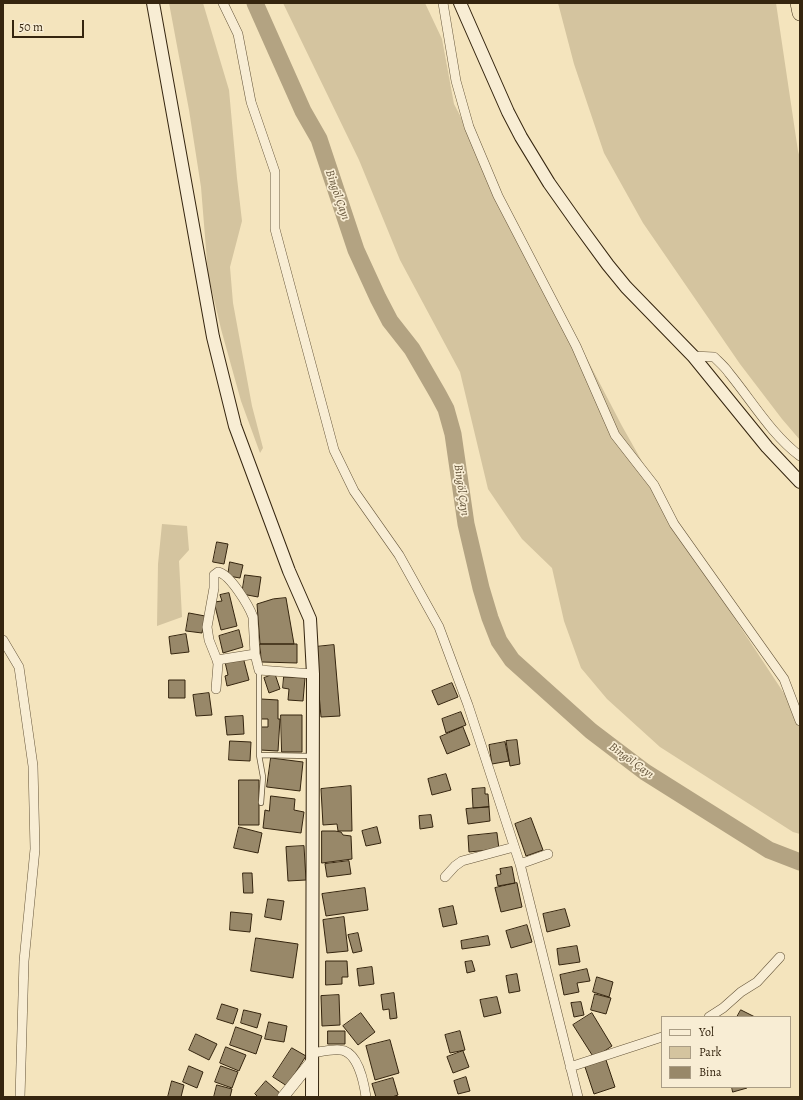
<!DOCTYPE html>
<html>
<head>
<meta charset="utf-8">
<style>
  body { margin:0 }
  #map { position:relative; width:803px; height:1100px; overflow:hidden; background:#f4e4bd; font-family:Alegreya,serif }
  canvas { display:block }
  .frame { position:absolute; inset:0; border:4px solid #35250f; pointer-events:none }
  .legend { position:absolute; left:661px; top:1016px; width:130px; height:72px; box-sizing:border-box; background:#f8edd4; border:1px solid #aa9d85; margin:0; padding:5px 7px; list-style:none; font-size:12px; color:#35250f }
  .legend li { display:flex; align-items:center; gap:8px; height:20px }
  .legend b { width:20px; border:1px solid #aa9d85 }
  .scale { position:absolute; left:12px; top:20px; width:72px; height:18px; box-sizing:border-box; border:2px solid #35250f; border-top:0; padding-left:5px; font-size:12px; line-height:14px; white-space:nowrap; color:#35250f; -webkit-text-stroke:3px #f8edd4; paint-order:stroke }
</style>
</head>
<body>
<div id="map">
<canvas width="803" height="1100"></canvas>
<div class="frame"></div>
<ul class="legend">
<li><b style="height:5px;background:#f8edd4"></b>Yol</li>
<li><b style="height:11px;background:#d4c49f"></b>Park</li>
<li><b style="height:11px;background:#988869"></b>Bina</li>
</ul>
<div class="scale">50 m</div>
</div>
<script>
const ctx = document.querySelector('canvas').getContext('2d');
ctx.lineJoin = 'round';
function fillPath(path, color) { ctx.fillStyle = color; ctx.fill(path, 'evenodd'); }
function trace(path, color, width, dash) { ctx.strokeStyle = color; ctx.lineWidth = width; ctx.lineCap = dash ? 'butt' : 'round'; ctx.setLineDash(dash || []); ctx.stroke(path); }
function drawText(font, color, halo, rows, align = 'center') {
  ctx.font = font + ' Alegreya,serif'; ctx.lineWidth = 3.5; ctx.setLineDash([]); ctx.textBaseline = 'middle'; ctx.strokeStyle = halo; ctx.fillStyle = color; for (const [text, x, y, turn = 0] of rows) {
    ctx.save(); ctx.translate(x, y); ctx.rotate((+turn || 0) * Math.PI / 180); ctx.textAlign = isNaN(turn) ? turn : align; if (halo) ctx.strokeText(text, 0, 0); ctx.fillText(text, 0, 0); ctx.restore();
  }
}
fillPath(new Path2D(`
  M169,3H203L229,90L237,178L242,221L230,267L233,303L252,406L263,448L260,453L241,401L221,329L208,274L201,187L189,110Z
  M283,3H425L442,39L454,104L536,261L622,426L683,534L716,590L793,707L800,725V834L793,832L660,747L607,699L581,668L564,621L552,568L522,539L488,489L460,372L400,260L359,160Z
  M558,3H776L798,151L800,158V440L782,419L740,364L643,223L604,153L574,64Z
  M162,524L187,526L189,550L179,561L182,617L157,626L158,564Z`), '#d4c49f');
trace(new Path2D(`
  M255,3L303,111L319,139L356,250L378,298L390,321L412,349L438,394L446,409L453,434L466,524L481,588L490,618L499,641L512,660L591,731L645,772L769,850L800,862`), '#b3a382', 17);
const building = new Path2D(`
  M217,542L228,544L224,564L213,562Z
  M230,562L243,565L240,578L228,576Z
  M245,575L261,577L258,597L242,594Z
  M229,593L237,626L221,630L214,602L222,601L220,595Z
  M286,598L294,644H260L257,604L273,599Z
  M189,613L205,616L202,633L186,631Z
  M239,630L243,647L223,653L219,636Z
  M186,634L189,652L171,654L169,637Z
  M260,644H297V663L262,662Z
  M334,645L340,716L321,717L315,647Z
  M243,657L249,680L227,686L225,676L228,675L225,662Z
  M275,674L280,689L269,693L264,678Z
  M284,677L305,678L303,701L288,700L289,689L283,688Z
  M169,680H185V698H169Z
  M452,683L458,697L438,705L432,691Z
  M209,693L212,715L196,716L193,695Z
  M261,699L278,700V719H280L278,751L260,750L261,727H268V719H260Z
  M461,712L466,725L446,733L442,719Z
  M281,715H302V752H282Z
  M243,716L244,734L227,735L225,717Z
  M463,727L470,745L447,754L440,737Z
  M517,740L520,764L510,766L506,741Z
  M230,741L251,742L250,761L229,760Z
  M505,742L509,761L492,764L489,745Z
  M271,758L303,762L300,791L267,787Z
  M446,774L451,790L432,795L428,779Z
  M239,780H259V825H239Z
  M351,786L352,831H338L337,824L323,825L321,789Z
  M485,788V794H488L489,807L473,808L472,789Z
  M271,796L295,799L294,810L304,812L301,833L263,828L265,810L269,811Z
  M489,807L490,821L468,824L466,809Z
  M431,815L433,827L420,829L419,816Z
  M531,818L543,850L526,856L515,824Z
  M239,827L262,833L258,853L234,848Z
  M377,827L381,843L366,846L362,831Z
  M322,831H335L341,832L343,835L351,836L352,859L322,863Z
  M497,833L499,849L469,852L468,836Z
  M304,846L306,880L288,881L286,847Z
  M349,861L351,874L327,877L325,864Z
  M512,867L515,883L498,886L496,875L501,874L500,869Z
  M243,873H252L253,893H244Z
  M517,883L522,907L501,912L495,888Z
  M365,888L368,910L326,916L322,894Z
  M268,899L284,901L281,920L265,917Z
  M453,906L457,924L443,927L439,909Z
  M565,909L570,926L547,932L543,914Z
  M231,912L252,914L250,932L230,930Z
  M344,917L348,951L327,953L323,920Z
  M527,925L532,942L511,948L506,931Z
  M358,933L362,951L353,953L348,935Z
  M488,936L490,945L462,949L461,941Z
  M256,938L298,944L293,978L251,971Z
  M577,946L580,962L559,965L557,949Z
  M326,961H347L348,977H342V984L326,985Z
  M472,961L475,971L467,973L465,962Z
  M372,967L374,984L359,986L357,969Z
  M587,969L590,981L577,983L579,992L564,995L560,975Z
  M517,974L520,991L509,993L506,976Z
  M597,977L613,982L609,997L593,992Z
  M394,993L397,1018L390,1019L389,1009L383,1010L381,995Z
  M595,994L611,998L606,1014L591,1010Z
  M339,995L340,1025L322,1026L321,996Z
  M497,997L501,1013L484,1017L480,1000Z
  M581,1002L584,1015L574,1017L571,1003Z
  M222,1004L238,1009L233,1024L217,1019Z
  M244,1010L261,1014L257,1028L241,1023Z
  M741,1010L755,1017H737Z
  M361,1013L375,1032L358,1045L343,1026Z
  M592,1013L612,1046L594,1058L573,1025Z
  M269,1022L287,1026L284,1042L265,1039Z
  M236,1027L262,1036L256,1054L230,1045Z
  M328,1031H345V1044H328Z
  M460,1031L465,1050L450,1053L445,1035Z
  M196,1034L217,1044L209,1060L189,1050Z
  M390,1040L399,1073L375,1080L366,1046Z
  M226,1047L246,1055L239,1071L220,1063Z
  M292,1048L306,1056L287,1086L273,1077Z
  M463,1051L469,1067L453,1073L447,1057Z
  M606,1060L615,1087L594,1094L585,1067Z
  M189,1066L203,1072L197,1088L183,1082Z
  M221,1066L238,1072L232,1088L215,1082Z
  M466,1077L470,1091L458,1094L454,1081Z
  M393,1078L398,1095L392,1097H376L372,1084Z
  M172,1081L184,1085L181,1097H168Z
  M266,1081L281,1094L278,1097H258L255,1094Z
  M217,1085L232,1089L230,1097H214Z
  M732,1087H747V1088L733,1092Z`);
fillPath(building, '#988869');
trace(building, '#35250f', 1);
const service = new Path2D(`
  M259,670V755L263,777L261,803
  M259,755L311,756`);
const minor = new Path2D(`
  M223,3L238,34L251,102L275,172V229L334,450L354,491L399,555L439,627L468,705L520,864L578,1097
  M443,3L456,81L469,127L498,196L576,346L615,435L654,485L674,524L784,679L800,721
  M693,356L714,357C719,362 725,367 729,373C752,401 771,434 800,456
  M3,640L19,667L33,766L35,849L24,961L20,1097
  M217,660L255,654
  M216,689L218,664L217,660L209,640L207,627L214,588V575L218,572C230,574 249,606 253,617L255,654L259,670L313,674
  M520,864L548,854
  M445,877L455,866L462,861L514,847
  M709,1017L723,1008L741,992L757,982L780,957
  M312,1053C320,1052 332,1049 340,1050C358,1051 364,1083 366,1097
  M570,1067L662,1037`);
const tertiary = new Path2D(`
  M283,1097L312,1061`);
const secondary = new Path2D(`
  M153,3L213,337L235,426L289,571L310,619L313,674L312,1097
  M460,3L508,112L521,137L549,183L578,224L608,265L626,287L693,356L767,447L800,482`);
const trunk = new Path2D(`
  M798,3L800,13`);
trace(service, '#65553a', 6);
trace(minor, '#65553a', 10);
trace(tertiary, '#65553a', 12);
trace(secondary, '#35250f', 14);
trace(trunk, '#35250f', 16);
trace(service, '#f8edd4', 4.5);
trace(minor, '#f8edd4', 9);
trace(tertiary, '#f8edd4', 11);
trace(secondary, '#f8edd4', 12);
trace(trunk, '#f4e4bd', 15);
drawText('italic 12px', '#615137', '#f8edd4', [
  ["Bingöl Çayı",337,195,71],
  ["Bingöl Çayı",461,490,82],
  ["Bingöl Çayı",631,761,36]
]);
</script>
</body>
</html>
